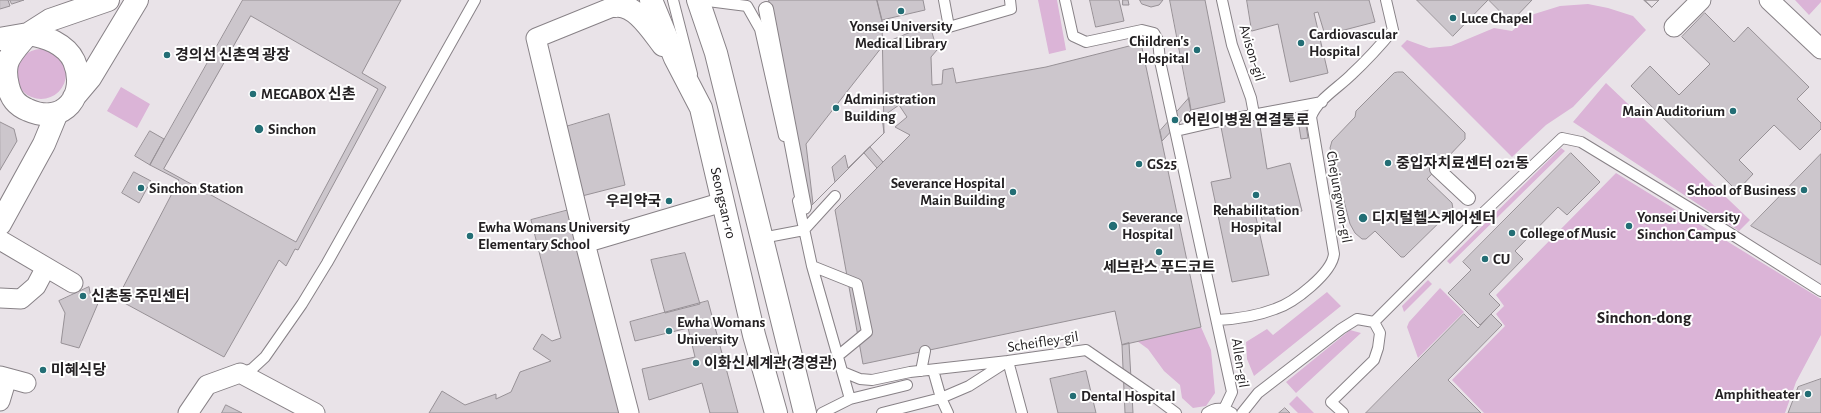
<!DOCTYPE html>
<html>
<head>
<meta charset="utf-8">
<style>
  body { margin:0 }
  canvas { display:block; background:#e9e3e8 }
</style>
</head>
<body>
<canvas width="1821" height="413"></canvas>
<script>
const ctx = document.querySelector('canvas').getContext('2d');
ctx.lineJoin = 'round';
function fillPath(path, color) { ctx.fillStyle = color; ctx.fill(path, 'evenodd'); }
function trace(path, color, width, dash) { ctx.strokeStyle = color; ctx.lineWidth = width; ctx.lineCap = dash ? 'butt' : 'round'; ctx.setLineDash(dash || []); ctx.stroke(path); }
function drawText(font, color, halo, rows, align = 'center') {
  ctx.font = font + ' "Alegreya Sans","Noto Sans KR",sans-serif'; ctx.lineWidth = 4; ctx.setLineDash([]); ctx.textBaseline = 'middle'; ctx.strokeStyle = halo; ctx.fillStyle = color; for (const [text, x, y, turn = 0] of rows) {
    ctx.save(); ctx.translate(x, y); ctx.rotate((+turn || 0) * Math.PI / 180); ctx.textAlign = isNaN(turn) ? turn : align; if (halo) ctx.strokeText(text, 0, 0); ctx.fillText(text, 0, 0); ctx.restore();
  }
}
fillPath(new Path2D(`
  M1038,0H1057L1066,50L1049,54Z
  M1795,0H1821V2L1809,15Z
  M1588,4L1608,8L1633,16L1646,30L1573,107L1546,125L1512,157L1401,46L1407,40L1429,48L1451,46L1494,28L1512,31L1531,15L1560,6Z
  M16 74a25 25 0 1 1 50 0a25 25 0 1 1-50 0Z
  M1606,83L1750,220L1739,231L1573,122Z
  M121,87L150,104L137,128L107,111Z
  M1561,148L1565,151L1450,264L1447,261Z
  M1616,173L1821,299V335L1796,382L1785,413H1484L1452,380L1505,326L1496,314L1504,306L1496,295Z
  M1428,280L1432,284L1404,312L1402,306Z
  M1440,288L1464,312L1418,358L1407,327L1409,322Z
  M1327,292L1341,306L1254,376L1247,359L1246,342L1267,329L1273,335Z
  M1201,327L1211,350L1215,393L1206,406L1193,408L1182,398L1180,385L1164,371L1148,349L1137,341Z
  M1350,330L1361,333L1296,393L1286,382Z
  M1297,396L1314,413H1298L1289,404Z`), '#dbb4d7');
const building = new Path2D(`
  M0,0H8L10,6L0,9Z
  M10,0H24L12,4Z
  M243,0H401L362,73L386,87L298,250L295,249L286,266L279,260L224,357L117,299L179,180L150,165Z
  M769,0H877L882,20L884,133L848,168L845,155L832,167L835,182L808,209Z
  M877,0H923L925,10L882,20Z
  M1090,0H1119L1124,21L1096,27Z
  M1123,0H1128L1129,5H1123Z
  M1140,0H1163L1159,5L1151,7L1142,4Z
  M1170,0H1205L1225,102L1191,110Z
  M1247,0H1369L1375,22L1325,35L1318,12L1314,13L1328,73L1290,82L1278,24L1252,31Z
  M1417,0H1488L1453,36Z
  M1489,0H1532L1511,22Z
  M1644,0H1659L1652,7Z
  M1645,0H1659L1652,7Z
  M1705,13L1734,42L1748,27L1809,87L1797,99L1821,123V129L1800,150L1774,125L1739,160L1753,174L1737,191L1631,86L1650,66L1679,95L1710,64L1682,37Z
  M251,16L378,89L296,242L164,169Z
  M926,26L931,29L937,50L931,57L932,85L942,84L943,70L953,68L956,83L1046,67L1141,43L1201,327L1122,345L1115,311L863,364L835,210L910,135L895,127L907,117L899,105L882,117L884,133L813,204L806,144L885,43Z
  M1398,72H1403L1465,133V139L1427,179L1452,203L1453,209L1404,257H1401L1375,231L1366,239H1362L1355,233L1350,224L1330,148L1332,141L1355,117L1356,111L1394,73Z
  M1189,98L1191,110L1162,141L1160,131Z
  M609,114L625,185L582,196L562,128Z
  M1305,119L1308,138L1301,139L1298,120Z
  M1259,120L1267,169L1290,163L1302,211L1285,214L1284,208L1273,210L1277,229L1265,232L1260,211L1255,213L1269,275L1232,282L1211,182L1231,178L1221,127Z
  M0,122L14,129L17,141L0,170Z
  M150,131L164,139L150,165L135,156Z
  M870,147L883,162L877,168L864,153Z
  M1571,153L1600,182L1567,215L1558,207L1515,251L1523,259L1489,294L1500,305L1480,325L1448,293L1471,270L1463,262Z
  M1821,154V265L1751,226Z
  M134,172L151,181L139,203L122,193Z
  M569,210L620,413H429L442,391L465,405L496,394V399L511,392L520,372L551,361L533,349L542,334L552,341L561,338L531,220Z
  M685,253L700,304L665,313L651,260Z
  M89,287L91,297L99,301L79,348L61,343L65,313L59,301Z
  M708,301L738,413H710L702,383L649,400L642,369L695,357L688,328L635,341L630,322Z
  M1464,314L1478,328L1491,314L1502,325L1448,380L1481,413H1366Z
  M1129,343L1130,361L1133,413H1125L1122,345Z
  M1086,371L1096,413H1058L1050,379Z
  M1821,379V413H1788L1798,387Z
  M226,405L242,413H222Z
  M1285,408L1290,413H1279Z`);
fillPath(building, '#ccc6cc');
trace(building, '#979196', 1);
const service = new Path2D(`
  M673,0L692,74
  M700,0L747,6L760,29L784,136
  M944,0L949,27L1011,9L1010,0
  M1065,0L1073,36L1086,42L1142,30L1154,33L1158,40L1160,61L1232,392L1224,409
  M1222,0L1232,45L1251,98L1254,114
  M1176,131L1215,122L1322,102
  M798,201L812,266L850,399
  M762,238L804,230L835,196
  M812,266L857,284L867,332L839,355
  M1217,320C1237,319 1257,316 1275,309C1294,303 1332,273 1334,254L1311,117C1317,100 1338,88 1351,75C1366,61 1380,46 1393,30L1386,0
  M1374,322L1483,213L1562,138L1581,142L1706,218L1821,291
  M933,370L941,398L948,413
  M921,371L925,351
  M843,372L860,379L872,380L910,372L1008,361L1022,413
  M241,373L252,369L265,357L302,304L327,263L475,0
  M822,413L850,399L907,385
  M882,413L941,398L969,386L1008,361L1086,350L1156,398L1176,413
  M1207,413C1215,407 1224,408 1232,413
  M1242,413L1258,393L1341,329L1357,319L1374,322
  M1343,413L1331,402L1374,360L1378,348L1380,333L1374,322`);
const pedestrian = new Path2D(`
  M766,9L804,207
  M1437,169L1468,198`);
const minor = new Path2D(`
  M1769,0L1821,49
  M615,6L536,38L585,243L629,413
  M1674,27L1701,0
  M0,240L73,283
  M585,243L723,202
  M0,298L21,299L36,286L45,269
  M0,376L26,383
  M0,401L7,378
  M188,413L207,385L240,373L315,413`);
const tertiary = new Path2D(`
  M0,224L44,144L56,115`);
const secondary = new Path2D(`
  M28,34C45,36 66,44 74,61C88,95 64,126 28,110C16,105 11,98 8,86C6,78 5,72 7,64C10,53 21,43 28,34Z
  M0,39L28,34L50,20L108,0
  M74,97L90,78L137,0`);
const primary = new Path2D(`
  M651,0L675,58L701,108L754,335L776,413
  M698,0L716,53L805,413
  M615,6C635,3 652,31 663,45`);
trace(service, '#888287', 12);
trace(pedestrian, '#888287', 16);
trace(minor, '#888287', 21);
trace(tertiary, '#888287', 24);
trace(secondary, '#888287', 24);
trace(primary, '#888287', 24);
trace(service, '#fff', 10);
trace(pedestrian, '#fff', 14);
trace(minor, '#fff', 19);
trace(tertiary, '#fff', 22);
trace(secondary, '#fff', 22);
trace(primary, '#fff', 22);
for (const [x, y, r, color] of [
  [901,11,4,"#236e75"],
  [1453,18,4,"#236e75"],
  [1301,43,4,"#236e75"],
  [1197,50,4,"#236e75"],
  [167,55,4,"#236e75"],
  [253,94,4,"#236e75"],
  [836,108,4,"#236e75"],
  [1733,111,4,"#236e75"],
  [1175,120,4,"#236e75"],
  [259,129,5,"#236e75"],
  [1388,163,4,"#236e75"],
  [1139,164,4,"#236e75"],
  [141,188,4,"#236e75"],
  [1804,190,4,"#236e75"],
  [1013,192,4,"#236e75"],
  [1256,195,4,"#236e75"],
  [669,201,4,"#236e75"],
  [1363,218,5,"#236e75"],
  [1113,226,5,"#236e75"],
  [1629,226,4,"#236e75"],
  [1512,233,4,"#236e75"],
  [470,236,4,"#236e75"],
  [1159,252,4,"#236e75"],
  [1485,259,4,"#236e75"],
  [83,296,4,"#236e75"],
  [669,331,4,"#236e75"],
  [696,363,4,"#236e75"],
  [43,370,4,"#236e75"],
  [1808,394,4,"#236e75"],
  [1073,396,4,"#236e75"]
]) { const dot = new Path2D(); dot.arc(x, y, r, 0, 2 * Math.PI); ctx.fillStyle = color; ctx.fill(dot); trace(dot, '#fff', 1.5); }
drawText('bold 15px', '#242123', '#fff', [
  ["Luce Chapel",1461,18],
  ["Yonsei University",901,26,"center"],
  ["Medical Library",901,43,"center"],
  ["Cardiovascular",1309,34],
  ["Hospital",1309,51],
  ["Children's",1189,41,"right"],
  ["Hospital",1189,58,"right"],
  ["경의선 신촌역 광장",175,55],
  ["MEGABOX 신촌",261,94],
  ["Administration",844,99],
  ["Building",844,116],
  ["Main Auditorium",1725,111,"right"],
  ["어린이병원 연결통로",1183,120],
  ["Sinchon",268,129],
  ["중입자치료센터 021동",1396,163],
  ["GS25",1147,164],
  ["Severance Hospital",1005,183,"right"],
  ["Main Building",1005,200,"right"],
  ["Sinchon Station",149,188],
  ["School of Business",1796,190,"right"],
  ["우리약국",661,201,"right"],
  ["Rehabilitation",1256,210,"center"],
  ["Hospital",1256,227,"center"],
  ["Severance",1122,217],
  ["Hospital",1122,234],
  ["Yonsei University",1637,217],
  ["Sinchon Campus",1637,234],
  ["디지털헬스케어센터",1372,218],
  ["Ewha Womans University",478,227],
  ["Elementary School",478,244],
  ["College of Music",1520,233],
  ["CU",1493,259],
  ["세브란스 푸드코트",1159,267,"center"],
  ["신촌동 주민센터",91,296],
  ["Ewha Womans",677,322],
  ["University",677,339],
  ["이화신세계관(경영관)",704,363],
  ["미혜식당",51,370],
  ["Amphitheater",1800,394,"right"],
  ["Dental Hospital",1081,396]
], 'left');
drawText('15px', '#242123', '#fff', [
  ["Avison-gil",1252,53,73],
  ["Chejungwon-gil",1339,197,80],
  ["Seongsan-ro",723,203,77],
  ["Scheifley-gil",1043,342,-9],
  ["Allen-gil",1240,363,81]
]);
drawText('bold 17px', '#242123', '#fff', [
  ["Sinchon-dong",1644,318]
]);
</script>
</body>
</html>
